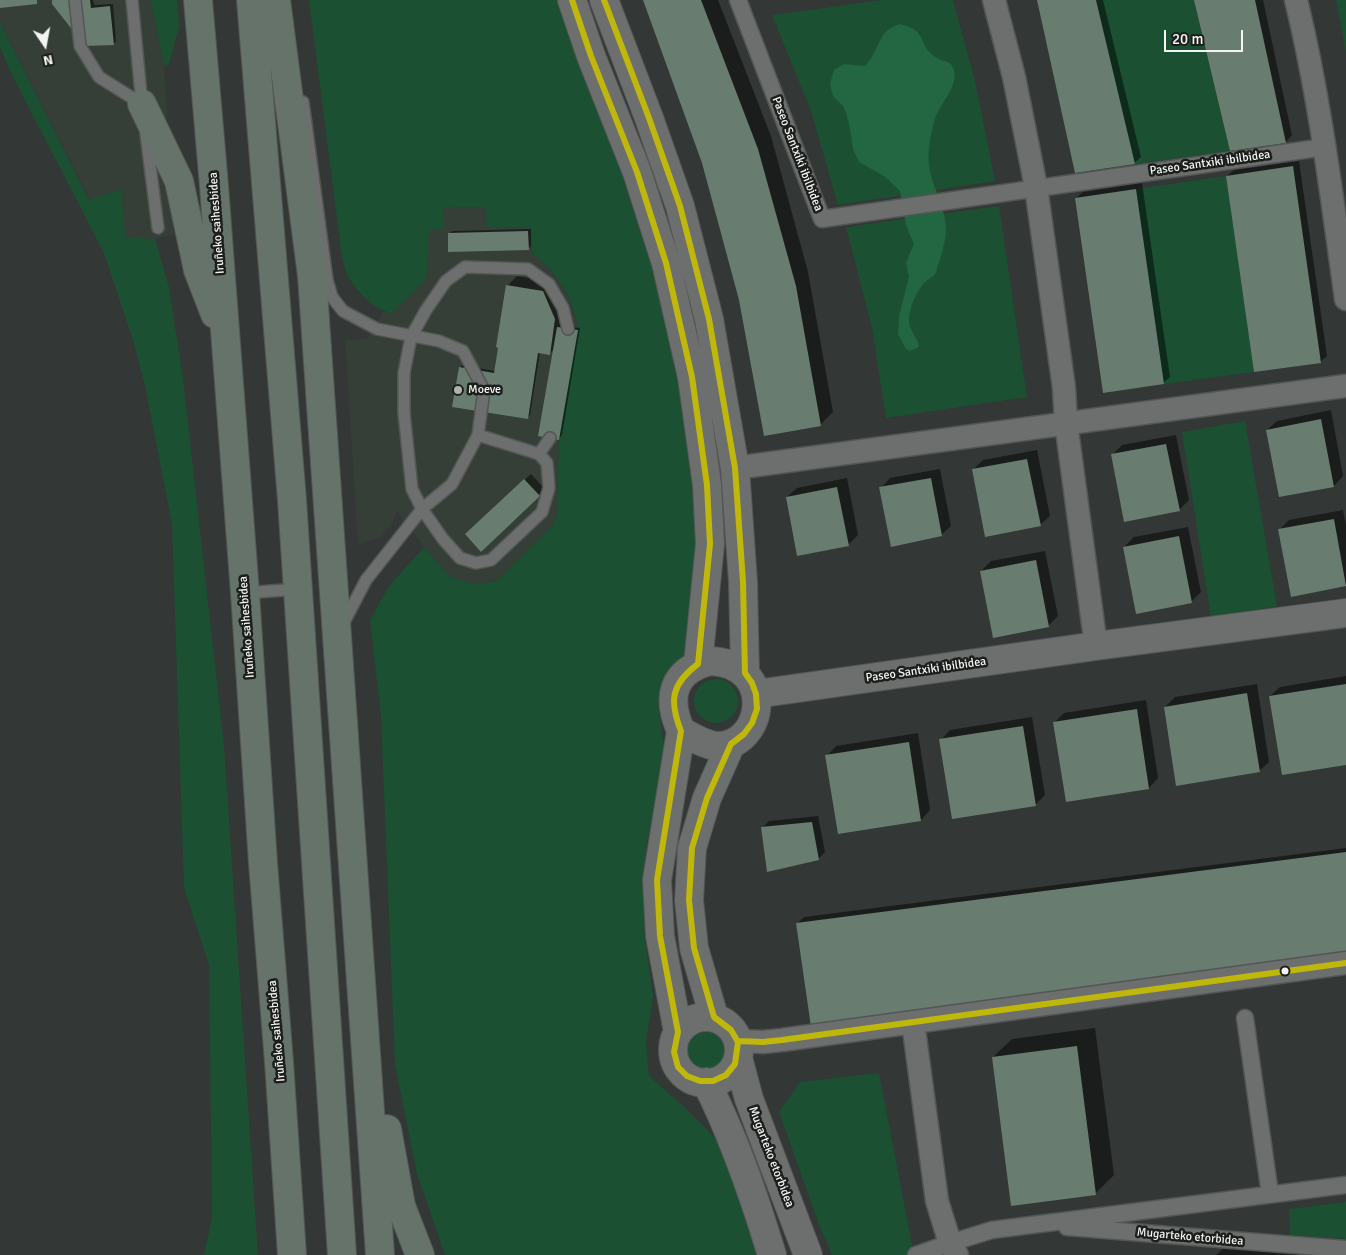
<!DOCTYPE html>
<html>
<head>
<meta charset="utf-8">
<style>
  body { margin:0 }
  #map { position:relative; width:1346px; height:1255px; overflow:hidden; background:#333735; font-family:Signika,sans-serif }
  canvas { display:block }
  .north { position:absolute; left:20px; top:20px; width:50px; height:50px; -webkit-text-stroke:4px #1c1e1c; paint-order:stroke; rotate:168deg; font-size:14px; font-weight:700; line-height:20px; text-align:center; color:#f2f6f3 }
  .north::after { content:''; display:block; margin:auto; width:18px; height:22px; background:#f2f6f3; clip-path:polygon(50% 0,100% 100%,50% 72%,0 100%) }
  .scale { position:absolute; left:1164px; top:30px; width:79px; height:22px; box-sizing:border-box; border:2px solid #f2f6f3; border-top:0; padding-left:6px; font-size:15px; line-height:18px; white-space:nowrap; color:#f2f6f3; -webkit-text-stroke:4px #1c1e1c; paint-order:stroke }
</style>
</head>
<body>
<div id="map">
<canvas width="1346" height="1255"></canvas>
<div class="north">N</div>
<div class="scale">20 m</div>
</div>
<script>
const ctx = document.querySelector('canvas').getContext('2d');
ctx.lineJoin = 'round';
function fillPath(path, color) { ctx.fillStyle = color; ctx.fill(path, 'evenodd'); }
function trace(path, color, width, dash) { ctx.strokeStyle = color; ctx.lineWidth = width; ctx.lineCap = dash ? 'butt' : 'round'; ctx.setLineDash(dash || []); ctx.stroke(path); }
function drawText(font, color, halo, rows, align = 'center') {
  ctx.font = font + ' Signika,sans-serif'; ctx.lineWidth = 5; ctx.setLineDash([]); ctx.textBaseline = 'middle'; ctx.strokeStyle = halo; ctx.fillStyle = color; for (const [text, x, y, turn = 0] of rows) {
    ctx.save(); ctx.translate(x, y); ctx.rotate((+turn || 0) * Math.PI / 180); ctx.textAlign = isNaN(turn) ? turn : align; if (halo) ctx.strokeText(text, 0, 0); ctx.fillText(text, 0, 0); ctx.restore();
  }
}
fillPath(new Path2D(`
  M0,0H151L164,66L174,234L155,239L125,238L90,200L0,23Z
  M485,207L487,228L530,227L532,253L549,267L569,297L578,325L559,440L557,515L552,527L496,581L475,584L450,577L424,547L397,511L393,522L381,537L358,544L345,340L367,339L383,312L392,313L429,230L443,208Z`), '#353f38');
fillPath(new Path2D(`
  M151,0H177L179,27L169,64L164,66Z
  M309,0H561L616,146L661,287L693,450L698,534L689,650L665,676L658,702L666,765L646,847L644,932L653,996L646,1043L649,1076L681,1104L719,1142L758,1255H445L417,1174L395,1064L381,717L370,620L389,586L424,547L450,577L475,584L496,581L552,527L557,515L559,440L578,325L569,296L549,267L532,253L530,227L487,228L485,207L443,208L444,229L429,230L426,279L392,313C374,310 357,292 348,276C344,269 343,258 341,250Z
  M883,0H953L975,81L995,181L838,205L811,111L772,15Z
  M1096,0H1194L1230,151L1135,164Z
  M1336,0H1346V51Z
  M0,23L89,200L121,189L125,237L155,239L169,287L183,379L224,745L258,1255H204L212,1218L209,965L184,888L172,524L145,386L133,340L104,253L13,77L0,47Z
  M1226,176L1254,372L1164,384L1136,189Z
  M999,206L1027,397L886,418L872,328L846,227Z
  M1245,421L1277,606L1211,618L1182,432Z
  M694 701a22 22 0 1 1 44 0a22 22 0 1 1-44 0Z
  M687 1051a19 19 0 1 1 38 0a19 19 0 1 1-38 0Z
  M879,1073L914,1255H832L819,1225L779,1112L800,1082Z
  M1346,1202V1239L1290,1235L1289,1209Z`), '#1b5033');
fillPath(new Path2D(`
  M899,24C930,30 916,46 937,58C944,62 951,60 954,70C958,88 940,103 935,119C932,128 930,139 929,149C925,178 944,199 946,227C947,240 939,262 935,275C932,277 928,279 925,282C916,291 906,314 910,326C912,334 918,338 919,347L910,351L906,349L898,334L899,316L909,277L906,263L914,244L906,225L900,191L884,176L859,162L853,149L849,123L844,107L833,96L830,84L834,70L844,64L865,66C868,62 872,58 874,53C883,37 880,32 899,24Z`), '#226741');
fillPath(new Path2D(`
  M53,0H93L94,5L113,4L116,41L114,44Z
  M645,0H718L771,136L808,272L833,412L820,425L741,300L704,163Z
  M1038,0H1103L1141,157L1134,163Z
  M1195,0H1263L1292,135L1286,142L1231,149Z
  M1299,161L1327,356L1320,362L1227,176L1234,170Z
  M1142,183L1170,377L1163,383L1076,198L1083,192Z
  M531,229V246L528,249L449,234L452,231Z
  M517,276L553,282L562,325L580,328L562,435L559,438L555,348L550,353L540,352L530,415L527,418L460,368L462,365L495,371L508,285Z
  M1331,410L1343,476L1334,486L1280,496L1267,430L1277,421Z
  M1176,435L1189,500L1179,510L1112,455L1122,445Z
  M1037,450L1050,516L1040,525L973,470L983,460Z
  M940,469L951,526L941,535L881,488L890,478Z
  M531,474L545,489L481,550L466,534Z
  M847,478L858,535L848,545L787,497L797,488Z
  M1343,510L1346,525V585L1292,595L1279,530L1289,520Z
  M1188,527L1201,592L1191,602L1124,547L1134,537Z
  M1045,551L1058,616L1048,626L981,571L991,561Z
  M1346,676V764L1270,696L1280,687Z
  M1257,684L1269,762L1259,771L1165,707L1175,697Z
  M1146,700L1158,778L1149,788L1054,723L1064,713Z
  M1032,717L1045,795L1035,805L941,740L950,730Z
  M918,733L930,810L921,820L827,756L836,746Z
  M818,816L825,852L818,859L763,827L769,821Z
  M1346,848V951L797,924L804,917Z
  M1095,1028L1114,1175L1096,1193L1012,1205L993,1057L1012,1039Z
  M1225,1247L1346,1255H1216Z`), '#0007');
fillPath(new Path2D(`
  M0,0H37V4L0,8Z
  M52,0H90L91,8L110,6L114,45L85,46L52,4Z
  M643,0H701L758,149L796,286L821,426L764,436L739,300L702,163Z
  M1037,0H1096L1135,164L1075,173Z
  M1194,0H1255L1286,143L1230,151Z
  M1293,166L1321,363L1254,372L1226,176Z
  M1136,189L1164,384L1103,393L1075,198Z
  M528,231L529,250L448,252V233Z
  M506,285L543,291L555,319L550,355L538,353L528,419L452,407L459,367L494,373L498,348L496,347Z
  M557,327L578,330L559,440L538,436Z
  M1321,419L1334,487L1279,497L1266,430Z
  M1166,444L1180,511L1124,522L1111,454Z
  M1027,459L1041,526L985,537L972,469Z
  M931,478L942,536L891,547L879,487Z
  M524,479L540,496L481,552L465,534Z
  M837,487L849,546L797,556L786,497Z
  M1334,519L1346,586L1291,597L1278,529Z
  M1179,536L1192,603L1136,614L1123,547Z
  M1036,560L1049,627L993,638L980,571Z
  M1346,684V765L1282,775L1269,696Z
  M1247,693L1260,772L1176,786L1164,707Z
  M1137,709L1149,789L1066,802L1053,722Z
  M1023,726L1036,806L952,819L939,739Z
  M909,742L921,821L838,834L825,755Z
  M812,822L819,860L767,872L761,827Z
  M1346,852V953L811,1027L796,923Z
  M1077,1046L1096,1195L1011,1206L992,1057Z`), '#687c70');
const service = new Path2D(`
  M75,0L80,46L99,77L142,104
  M132,0L142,105
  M303,102L327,280L332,297L343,311L377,329L439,341L463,351L484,390L478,435L452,484L422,509L366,580L342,626
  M146,134L158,228
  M478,435L539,454L547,463L549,488L542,512L491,560L476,563L460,558L443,539L422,509L412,489L404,413V373L411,337L426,310L446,281L465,267L528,269L549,284L563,308L568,329
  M539,454L550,438
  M245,593L298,589`);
const pedestrian = new Path2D(`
  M738,0L822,219L1325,147
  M1245,1018L1270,1194
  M1067,1227L1346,1249
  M916,1255L950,1243L992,1230L1346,1185`);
const minor = new Path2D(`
  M994,0L1014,77L1036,187L1064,388L1066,423L1096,646
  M1296,0C1320,98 1332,199 1346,299
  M735,468L1346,386
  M913,1022L937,1201L950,1243L957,1255
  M738,1041L763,1042L782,1040L1346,963`);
const tertiary = new Path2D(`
  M572,0L591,56L637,172L666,263L692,377L707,485L710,544L698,664
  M604,0L649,118L680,206L709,319L735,468L743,582L745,673
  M710,661C778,664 764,747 717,746C705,745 692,737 681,731C666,698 672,671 710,661Z
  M756,694L1096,646L1346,613
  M714,1017L694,948L689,900L692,848L707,798L731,744
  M673 1050a33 33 0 1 1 66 0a33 33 0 1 1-66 0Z
  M678,1032L660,936L657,880L681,731
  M738,1058L749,1099L808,1255
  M706,1082C734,1137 754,1196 772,1255`);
const motorway = new Path2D(`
  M198,0L214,186L245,593L263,863L279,1062L292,1255
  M251,0L292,500L342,1255
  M276,0L312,276L380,1255
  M142,104L179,181L198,270L215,314
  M387,1129L401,1206L420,1255`);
trace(service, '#535654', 14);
trace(pedestrian, '#535654', 19);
trace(minor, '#535654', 25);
trace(tertiary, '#535654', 30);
trace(motorway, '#535654', 30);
trace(service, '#6d6f6e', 11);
trace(pedestrian, '#6d6f6e', 16);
trace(minor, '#6d6f6e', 22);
trace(tertiary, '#6d6f6e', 28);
trace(motorway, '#66736b', 28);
trace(new Path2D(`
  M572,0L591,56L637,172L666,263L692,377L707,485L710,544L698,664C671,684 669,701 681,731L657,880L660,936L678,1032L674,1052L678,1067L687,1076L700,1081H713L726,1075L735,1064L738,1042L731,1030L714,1017L694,948L689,900L692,848L707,798L731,744L744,734L752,723L757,709L756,694L752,683L745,673L743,582L735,468L709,319L680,206L649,118L604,0
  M738,1041L763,1042L782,1040L1346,963`), '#bfb80a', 6);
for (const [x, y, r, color] of [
  [458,390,5,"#afb3b0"],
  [1285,971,4.5,"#f2f6f3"]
]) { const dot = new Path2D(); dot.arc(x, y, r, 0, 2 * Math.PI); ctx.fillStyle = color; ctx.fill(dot); trace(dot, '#1c1e1c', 2); }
drawText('12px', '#f2f6f3', '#1c1e1c', [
  ["Paseo Santxiki ibilbidea",797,154,69],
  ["Paseo Santxiki ibilbidea",1210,163,-8],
  ["Iruñeko saihesbidea",217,223,-94],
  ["Iruñeko saihesbidea",247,627,-94],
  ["Paseo Santxiki ibilbidea",926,670,-8],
  ["Iruñeko saihesbidea",277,1031,-95],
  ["Mugarteko etorbidea",771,1157,69],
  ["Mugarteko etorbidea",1190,1237,5]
]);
drawText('12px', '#f2f6f3', '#1c1e1c', [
  ["Moeve",468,390]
], 'left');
</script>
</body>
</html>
